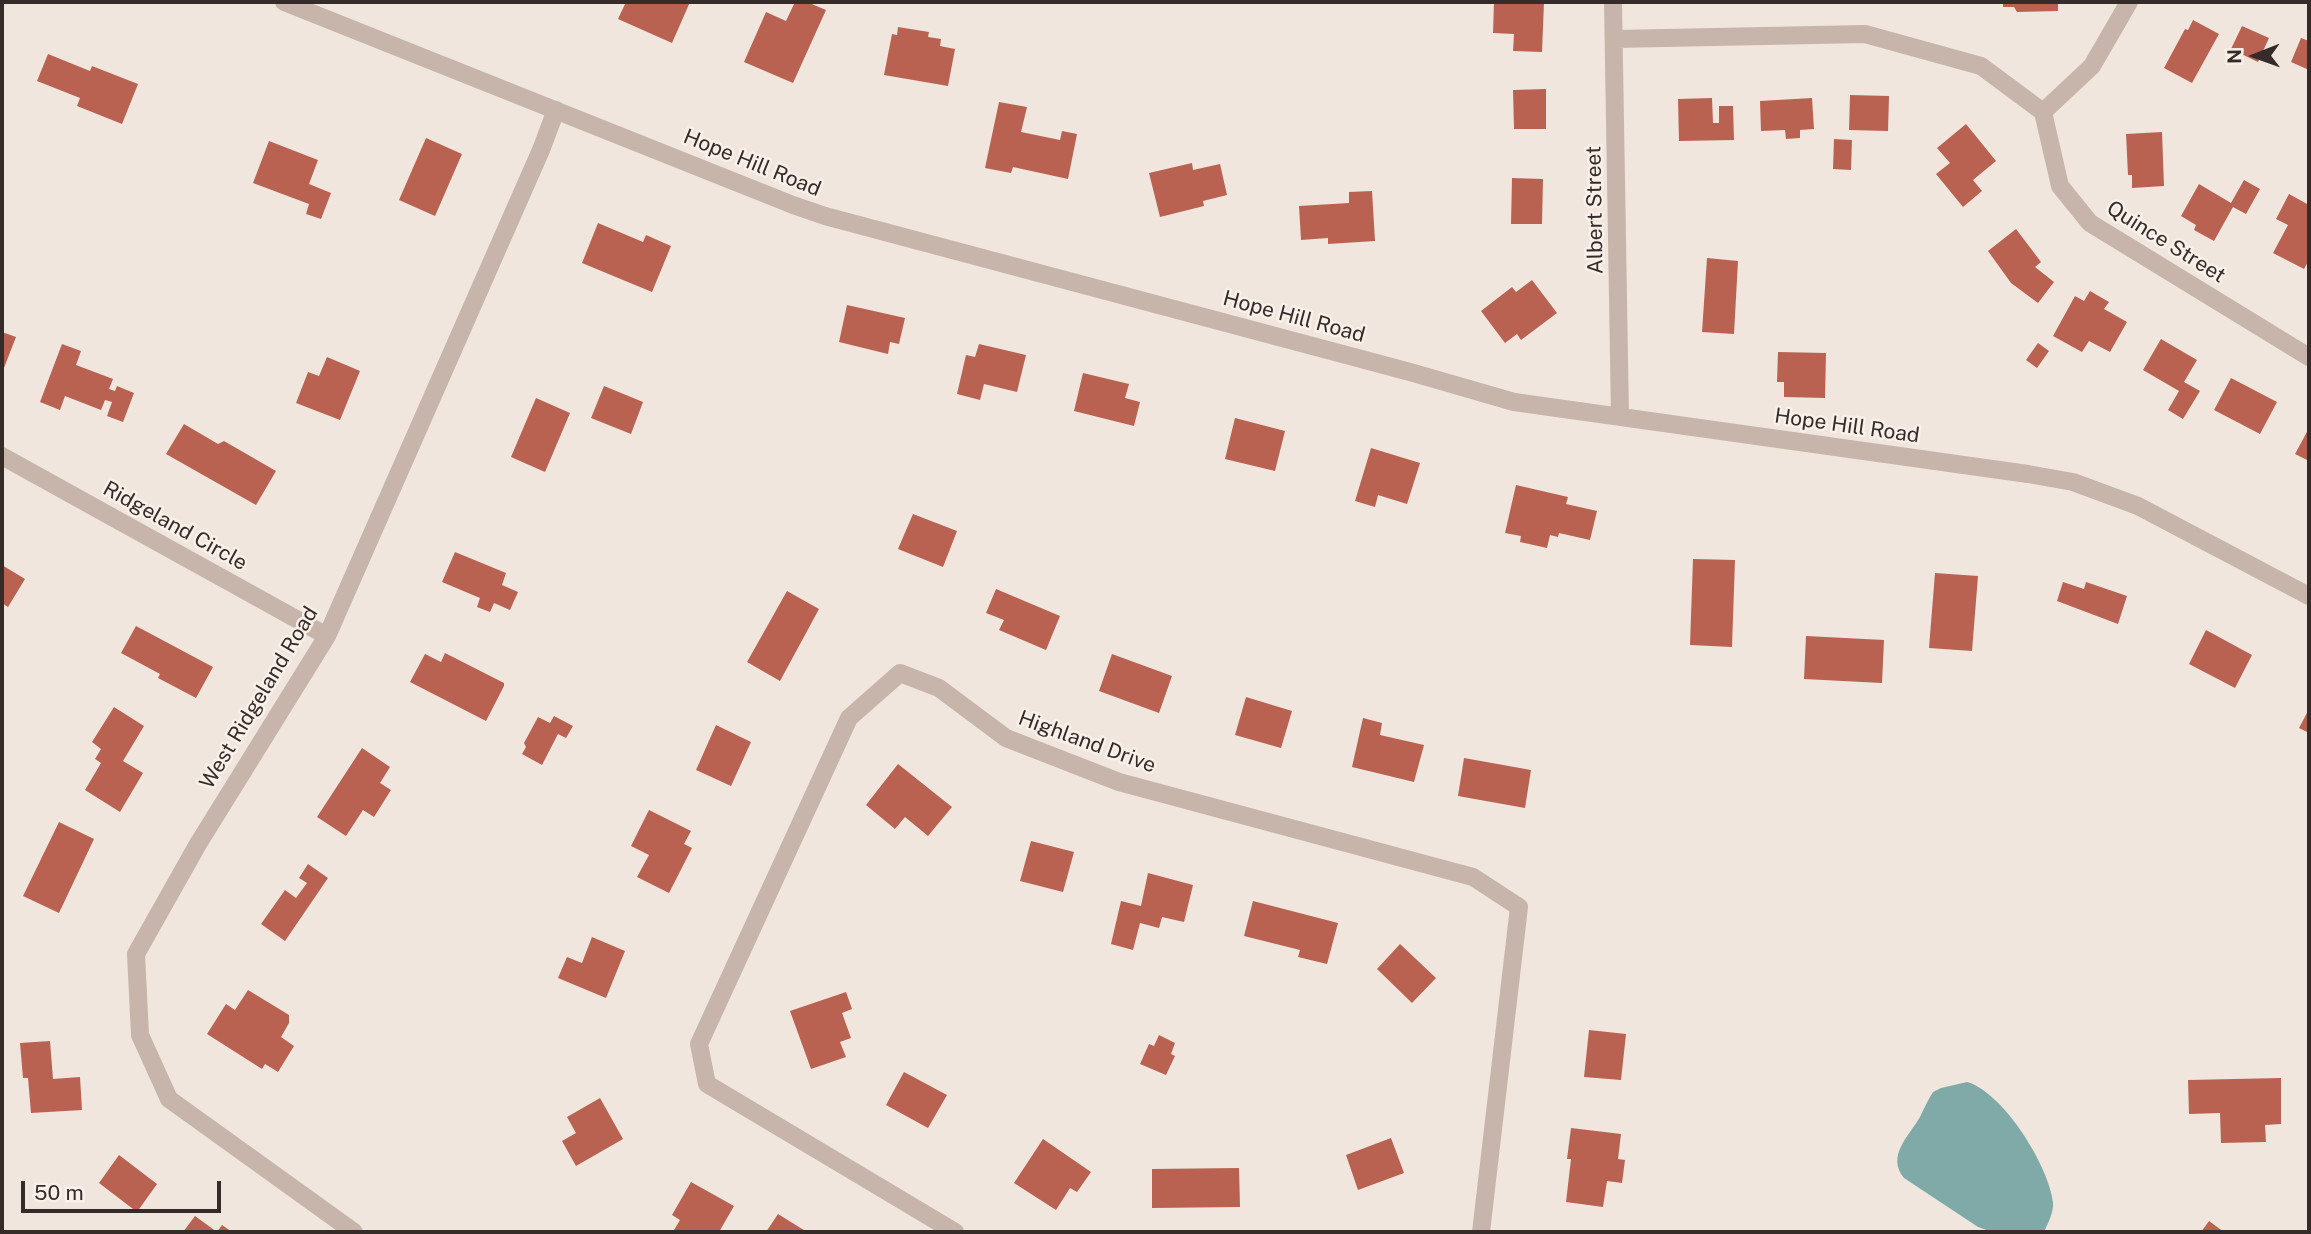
<!DOCTYPE html>
<html>
<head>
<meta charset="utf-8">
<style>
  body { margin:0 }
  #map { position:relative; width:2311px; height:1234px; overflow:hidden; background:#f0e6de; font-family:"Public Sans",sans-serif }
  canvas { display:block }
  .frame { position:absolute; inset:0; border:4px solid #352c29; pointer-events:none }
  .north { position:absolute; left:2220px; top:21px; width:70px; height:70px; -webkit-text-stroke:5px #f8f0e9; paint-order:stroke; rotate:269deg; font-size:19px; font-weight:700; line-height:28px; text-align:center; color:#352c29 }
  .north::after { content:''; display:block; margin:auto; width:24px; height:32px; background:#352c29; clip-path:polygon(50% 0,100% 100%,50% 72%,0 100%) }
  .scale { position:absolute; left:21px; top:1181px; width:200px; height:32px; box-sizing:border-box; border:4px solid #352c29; border-top:0; padding-left:9px; font-size:21px; line-height:24px; white-space:nowrap; color:#352c29; -webkit-text-stroke:5px #f8f0e9; paint-order:stroke }
</style>
</head>
<body>
<div id="map">
<canvas width="2311" height="1234"></canvas>
<div class="frame"></div>
<div class="north">N</div>
<div class="scale">50 m</div>
</div>
<script>
const ctx = document.querySelector('canvas').getContext('2d');
ctx.lineJoin = 'round';
function fillPath(path, color) { ctx.fillStyle = color; ctx.fill(path, 'evenodd'); }
function trace(path, color, width, dash) { ctx.strokeStyle = color; ctx.lineWidth = width; ctx.lineCap = dash ? 'butt' : 'round'; ctx.setLineDash(dash || []); ctx.stroke(path); }
function drawText(font, color, halo, rows, align = 'center') {
  ctx.font = font + ' "Public Sans",sans-serif'; ctx.lineWidth = 5; ctx.setLineDash([]); ctx.textBaseline = 'middle'; ctx.strokeStyle = halo; ctx.fillStyle = color; for (const [text, x, y, turn = 0] of rows) {
    ctx.save(); ctx.translate(x, y); ctx.rotate((+turn || 0) * Math.PI / 180); ctx.textAlign = isNaN(turn) ? turn : align; if (halo) ctx.strokeText(text, 0, 0); ctx.fillText(text, 0, 0); ctx.restore();
  }
}
fillPath(new Path2D(`
  M1967,1082C2003,1092 2049,1166 2053,1202C2054,1212 2048,1223 2044,1232H1992L1978,1227L1904,1178C1886,1156 1909,1136 1920,1117C1924,1108 1928,1100 1933,1092L1941,1088Z`), '#7faaa8');
fillPath(new Path2D(`
  M626,2H690L672,43L618,19Z
  M795,2H807L826,10L793,83L744,62L766,12L786,21Z
  M1494,2H1544L1542,52L1513,51L1514,34L1493,33Z
  M2003,2H2058V11L2017,12L2014,7H2003Z
  M2193,20L2219,34L2192,83L2164,68L2185,29L2188,30Z
  M2242,26L2269,38L2258,62L2231,49Z
  M898,27L929,32L928,37L941,39L940,46L955,49L948,86L884,75L892,34L897,35Z
  M2301,38L2309,41V70L2291,62Z
  M48,54L90,71L92,66L138,84L122,124L77,106L80,98L37,81Z
  M1546,89V129H1514L1513,90Z
  M1850,95L1889,96L1888,131L1849,130Z
  M1712,98L1713,123H1719V106H1733L1734,140L1679,141L1678,99Z
  M1812,98L1814,129L1800,130V138L1786,139L1785,130L1761,131L1760,101Z
  M999,102L1027,107L1021,132L1060,140L1062,131L1077,134L1068,179L1013,167L1011,173L985,168Z
  M1966,124L1996,161L1973,180L1982,191L1963,207L1936,174L1950,163L1937,148Z
  M2162,132L2164,186L2132,188V175H2128L2126,134Z
  M426,138L462,154L435,216L399,200Z
  M1834,139L1852,140L1851,170L1833,169Z
  M269,141L318,160L309,184L331,193L321,219L306,214L309,204L253,183Z
  M1192,163L1193,170L1220,164L1227,195L1203,201L1204,206L1160,217L1149,173Z
  M1512,178L1543,179L1542,224H1511Z
  M2244,180L2260,189L2246,214L2233,207L2214,241L2194,230L2196,225L2181,216L2199,184L2231,203Z
  M1372,191L1375,241L1328,244V238L1301,240L1299,206L1349,203V192Z
  M2289,194L2309,205V260L2304,269L2273,253L2288,225L2276,219Z
  M598,223L643,242L646,235L671,246L652,292L582,263Z
  M2016,229L2041,262L2035,267L2054,282L2038,303L2011,283L1988,251Z
  M1707,258L1738,261L1734,334L1702,332Z
  M1532,280L1557,313L1521,340L1517,334L1505,343L1481,311L1512,287L1516,292Z
  M2090,291L2109,302L2104,309L2127,322L2110,352L2089,341L2082,352L2053,336L2075,296L2084,301Z
  M847,305L905,318L899,344L890,342L888,354L839,342Z
  M2,332L16,337L2,373Z
  M2161,339L2197,360L2184,382L2200,391L2183,419L2168,410L2179,391L2143,370Z
  M2038,343L2049,351L2037,368L2026,360Z
  M62,344L81,351L76,365L113,379L109,389L115,391L117,386L134,393L123,422L107,416L112,402L105,400L101,410L65,396L60,410L40,402Z
  M979,344L1026,355L1017,392L984,384L980,400L957,394L966,355L975,357Z
  M1778,352L1826,353L1825,398L1784,397V382H1777Z
  M327,357L360,371L340,420L296,403L308,372L319,376Z
  M1083,373L1129,384L1125,398L1140,402L1134,426L1074,411Z
  M2231,378L2277,402L2260,434L2214,410Z
  M604,386L643,402L631,434L591,418Z
  M536,398L570,413L545,472L511,457Z
  M1235,418L1285,431L1275,471L1225,459Z
  M184,424L218,444L224,441L276,471L256,505L166,454Z
  M2309,428V461L2295,454Z
  M1371,448L1420,463L1407,504L1378,495L1375,507L1355,501Z
  M1516,485L1568,497L1566,504L1597,511L1590,540L1559,533L1558,537L1550,535L1547,548L1520,542L1521,536L1505,533Z
  M913,514L957,531L943,567L898,549Z
  M455,552L506,573L502,585L518,592L510,610L494,603L490,612L477,607L480,598L442,582Z
  M1693,559L1735,560L1732,647L1690,645Z
  M2,565L25,579L8,607L2,603Z
  M1935,573L1978,576L1972,651L1929,648Z
  M2063,582L2084,589L2086,582L2127,596L2118,624L2057,601Z
  M996,589L1060,616L1046,650L999,630L1004,620L986,613Z
  M787,591L819,609L780,681L747,662Z
  M136,626L213,667L196,698L158,678L160,674L121,653Z
  M2206,630L2252,655L2235,688L2189,664Z
  M1806,636L1884,640L1882,683L1804,679Z
  M445,653L504,683V686L486,721L410,682L425,654L441,662Z
  M1112,654L1172,676L1159,713L1099,691Z
  M1246,697L1292,711L1281,748L1235,735Z
  M114,707L144,726L123,761L143,773L120,812L85,790L101,763L95,759L101,749L92,742Z
  M2309,709V733L2299,728Z
  M554,716L573,726L566,738L558,734L542,765L522,754L526,747L524,743L538,717L550,723Z
  M1363,718L1382,723L1380,735L1424,745L1414,782L1352,767Z
  M716,725L751,742L731,786L696,770Z
  M362,748L390,767L380,783L391,790L374,817L363,810L346,836L317,817Z
  M1464,758L1531,770L1525,808L1458,796Z
  M898,764L952,807L928,836L905,817L895,829L866,805Z
  M649,810L691,831L684,844L692,848L669,893L637,877L649,855L631,846Z
  M59,822L94,839L59,913L23,896Z
  M1031,841L1074,852L1063,892L1020,881Z
  M308,864L328,878L285,941L261,924L285,890L296,898L307,883L299,878Z
  M1148,873L1193,885L1184,922L1162,917L1159,928L1140,923L1133,950L1111,944L1121,901L1141,906Z
  M1253,901L1338,923L1327,964L1298,957L1300,950L1244,936Z
  M592,937L625,951L606,998L558,978L567,957L582,963Z
  M1400,944L1436,978L1412,1003L1377,969Z
  M248,990L289,1015V1023L281,1037L294,1046L278,1072L265,1064L262,1069L207,1034L226,1004L235,1010Z
  M846,992L852,1009L842,1013L851,1038L840,1042L846,1057L811,1069L790,1011Z
  M1589,1030L1626,1034L1621,1080L1584,1077Z
  M1159,1035L1175,1043L1171,1054L1175,1056L1166,1075L1140,1064L1149,1044L1154,1046Z
  M50,1041L53,1079L80,1077L82,1110L31,1113L28,1078H23L20,1043Z
  M904,1072L947,1095L928,1128L886,1105Z
  M2281,1078V1124L2265,1125L2266,1142L2221,1143L2220,1113L2189,1114L2188,1080Z
  M600,1098L623,1139L576,1166L562,1141L576,1133L567,1117Z
  M1571,1128L1621,1134L1618,1159L1625,1160L1622,1183L1607,1181L1603,1207L1566,1202L1571,1159H1567Z
  M1391,1138L1404,1173L1358,1190L1346,1155Z
  M1043,1139L1091,1172L1077,1192L1070,1188L1056,1210L1014,1183Z
  M119,1155L157,1184L137,1212L99,1183Z
  M1239,1168L1240,1207L1152,1208V1169Z
  M691,1182L734,1206L719,1232H677L674,1230L680,1220L672,1215Z
  M778,1214L807,1232H766Z
  M195,1216L217,1232L222,1225L232,1232H183Z
  M2209,1221L2224,1232H2201Z`), '#b96252');
trace(new Path2D(`
  M284,2L793,205L825,216L1410,372L1514,402L2028,474L2073,482L2138,506L2309,596
  M1613,2L1620,417
  M1615,39L1865,34L1981,66L2043,112L2060,186L2090,223L2309,357
  M2043,112L2092,66L2129,2
  M2,456L327,636
  M354,1232L169,1099L140,1035L136,954L198,844L327,636L541,150L556,110
  M955,1232L707,1084L699,1044L849,718L900,673L939,688L1006,738L1119,782L1473,877L1519,907L1481,1232`), '#c7b5ab', 18);
drawText('21px', '#352c29', '#f8f0e9', [
  ["Hope Hill Road",752,163,22],
  ["Albert Street",1595,210,-91],
  ["Quince Street",2166,242,32],
  ["Hope Hill Road",1294,317,15],
  ["Hope Hill Road",1847,426,8],
  ["Ridgeland Circle",175,526,29],
  ["West Ridgeland Road",259,698,-59],
  ["Highland Drive",1087,742,20]
]);
</script>
</body>
</html>
